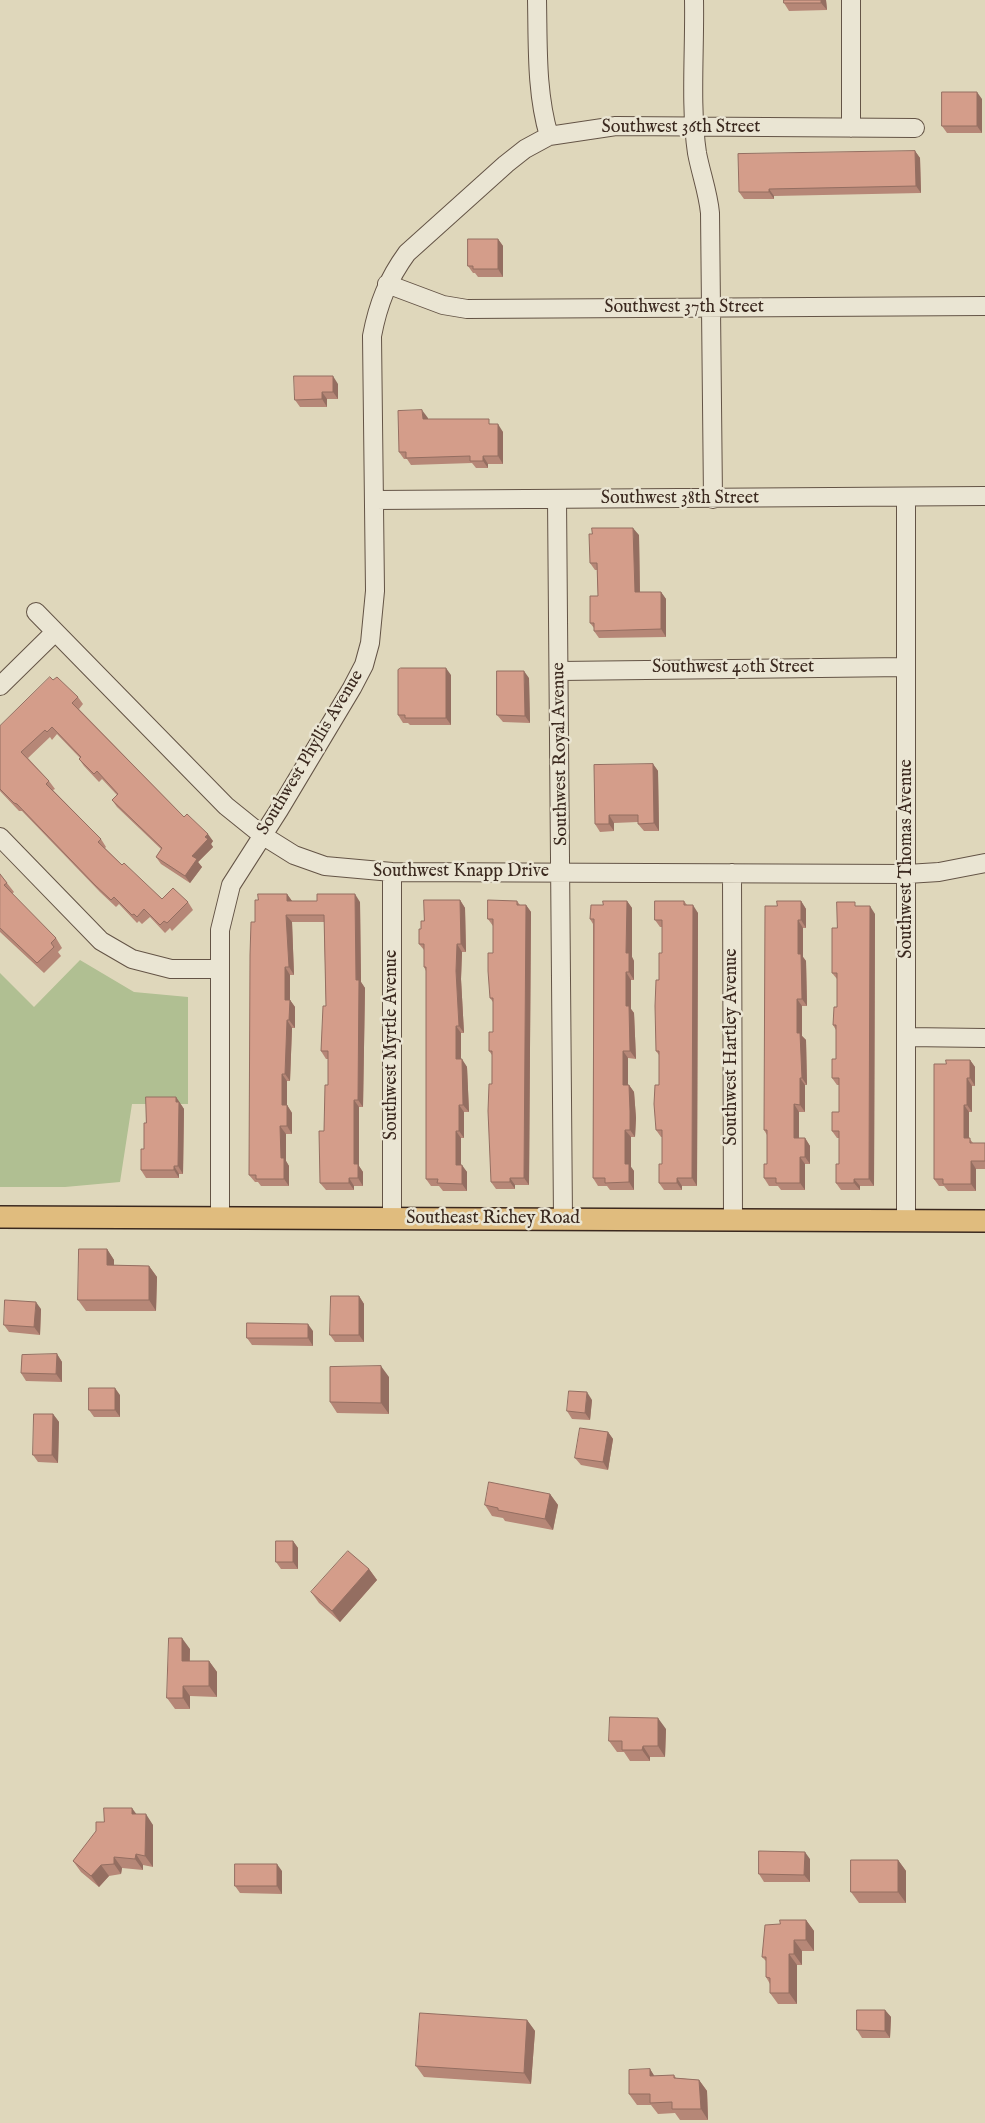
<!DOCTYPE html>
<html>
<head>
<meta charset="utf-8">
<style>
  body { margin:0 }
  canvas { display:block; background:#dfd7bb }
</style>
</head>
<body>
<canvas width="985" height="2123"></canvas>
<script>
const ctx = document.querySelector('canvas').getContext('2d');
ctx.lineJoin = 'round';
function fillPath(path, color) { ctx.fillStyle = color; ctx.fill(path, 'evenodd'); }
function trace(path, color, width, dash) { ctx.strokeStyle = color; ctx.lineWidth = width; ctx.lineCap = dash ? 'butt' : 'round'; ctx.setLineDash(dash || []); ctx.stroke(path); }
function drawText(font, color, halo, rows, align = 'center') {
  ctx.font = font + ' "IM FELL English",serif'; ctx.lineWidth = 5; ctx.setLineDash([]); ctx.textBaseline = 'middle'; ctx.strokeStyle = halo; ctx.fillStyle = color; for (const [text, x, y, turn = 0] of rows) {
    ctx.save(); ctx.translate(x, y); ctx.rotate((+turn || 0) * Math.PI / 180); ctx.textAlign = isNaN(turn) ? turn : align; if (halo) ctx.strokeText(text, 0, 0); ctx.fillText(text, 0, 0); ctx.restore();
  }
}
fillPath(new Path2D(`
  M80,960L134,992L188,997V1104H132L120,1182L65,1187H0V973L34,1007Z`), '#b0bf92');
const minor = new Path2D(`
  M537,0C538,46 536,92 549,136
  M694,0C695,48 690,106 697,153C701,174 708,192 710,213L713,499
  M851,128V0
  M387,284L443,305L467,309L985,306
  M906,497V1221
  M557,499L563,1219
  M374,500L985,496
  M36,612L226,806L262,835L294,855L325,866L392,872L907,874L939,872L985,863
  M560,671L906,667
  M0,686L55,632
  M0,837L101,941L132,959L171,969H220
  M392,872V1218
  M732,873L733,1220
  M907,1037L985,1038
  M220,1217V930L231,885L279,810L352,688L364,665L370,643L375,591L372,336C378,304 388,279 407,253L506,164L525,149L549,136L616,126L915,128`);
const major = new Path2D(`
  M0,1217L985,1221`);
trace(minor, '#645446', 20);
trace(major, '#3b291f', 24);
trace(minor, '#eae5d3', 18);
trace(major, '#e0bc7e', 21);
fillPath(new Path2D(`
  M826,0L827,10L789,11L784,3Z
  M982,99V133H947L942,126Z
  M915,151L920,158L921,193L774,196V199H744L739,192Z
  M498,239L503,246V277H478L475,273H473L468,266Z
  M338,384V399H327V407H300L295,400Z
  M428,418V419L493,424L503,432V464H488V468H476L472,463L411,465L407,459H404L399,452Z
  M639,535L640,592H661L666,599V637L599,638L594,631V628L590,623L598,596L597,570H595L590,563Z
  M451,675V725H410L408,723H403L398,715Z
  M529,678L530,723L503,722L497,715Z
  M53,680L78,697L83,704L79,709L184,817L213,841L211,844L213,847L198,862L202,867L190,883L161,864L156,857L161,849L117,807L112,800L117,795L102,779L99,782L84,766L79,759L80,758L57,734L52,740L50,737L28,758L49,781L55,789L53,790L101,839L106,847L105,848L122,865L162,899L188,902L193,910L172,931L170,928L165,933L150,917L142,924L139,921L137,923L119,904L116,907L100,892L22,811H19L0,791V726Z
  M653,764L658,771L659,831H644L638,824V822L614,823V831L600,832L595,824Z
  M0,874L14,892L12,894L56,938L62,948L58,952L61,956L44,973L0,932Z
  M287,894L292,901L360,902L361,982L365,988L363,1107H359V1166L363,1172V1186H354V1190H326L320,1183L324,1131L328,1085V1059H326L321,1051L326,1006L324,922H292L294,975H290V1000L295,1007V1028H292L290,1081H287V1105L292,1113V1134H286V1161L289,1166V1186H261L258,1182H255L249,1175L258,900Z
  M460,900L465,908L466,952H462L461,979L464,1033H461V1059L467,1067L469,1112H464V1138H461V1165L467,1172V1191H443L439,1186H431L426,1179V971L424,967V950L419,944L421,929L424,921Z
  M517,901L520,905H526L531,912L529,1185H515V1189H496L491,1182L492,1055L489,1051L493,1032V1002L490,998L493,953V926L488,919Z
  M627,901L632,908V957L634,961V980H631V1009L634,1013L636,1059L628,1058V1085H629L634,1092L636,1118L635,1137H631V1167L634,1171V1190H610L607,1186H598L593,1178V924L590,919L603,905Z
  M684,901L687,905L698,913L697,1186H682V1190H664L659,1183L662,1164V1137H661L656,1130L659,1085V1055L656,1051L659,980L662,953V927H660L655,920Z
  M801,901L806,909V928H803V957L806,961L807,1006H802V1036L806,1040L807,1085H805V1112H799V1138H805L810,1146V1164H805V1190H781L778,1186H769L764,1178L767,1164V1135L764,1130L777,906Z
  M858,906L875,914L874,1186H860V1190H841L836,1183L839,1164V1138H837L832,1131L839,1112V1085H837L832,1078L836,1059V1030L833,1025L837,1007V979L832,973L837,928Z
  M970,1060L975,1067V1086H972V1112H969V1138L973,1143H985V1169H976V1191H948L944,1186H939L934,1179L946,1064Z
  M176,1097L184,1109L183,1174H179V1178H146L141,1170L144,1149L146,1123Z
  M107,1249L114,1260V1265L149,1266L157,1277L156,1311H86L78,1300Z
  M359,1296L364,1304V1342H335L330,1335Z
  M41,1309L40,1335L9,1332L4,1325Z
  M313,1331V1346L252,1345L247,1338Z
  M57,1354L62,1362V1382L26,1381L21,1373Z
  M389,1377V1414L337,1413L330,1402Z
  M120,1395V1417H94L89,1410Z
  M592,1400L590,1420L572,1419L567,1411Z
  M53,1414L59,1422L58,1463L38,1462L33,1455Z
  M608,1432L613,1439L608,1470L581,1465L575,1458Z
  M550,1494L558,1505L553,1530L505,1521L503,1518L492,1516L485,1505Z
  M293,1541L298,1548V1569H281L276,1562Z
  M369,1569L377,1580L340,1622L319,1603L311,1592Z
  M190,1649V1661H209L217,1672V1697L190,1696V1709H175L167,1698Z
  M666,1729L665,1757H650V1761H630L624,1752H617L609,1741Z
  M136,1814L153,1825V1867L143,1865V1870L122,1868L121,1874L109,1876L99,1887L81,1872L73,1861L104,1822Z
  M810,1859V1882H764L759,1874Z
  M898,1860L906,1871V1903H859L851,1892Z
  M282,1871V1894L240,1893L235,1886Z
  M806,1920L814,1931V1951H802V1965H797V2004H778L770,1993V1984L766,1977V1961L762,1957L780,1924Z
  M885,2010L891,2017L890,2038H862L857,2030Z
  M527,2020L535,2031L531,2084L424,2077L416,2066Z
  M650,2069L654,2076L674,2075L676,2078L699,2080L707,2091L708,2120H680L675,2113L658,2114L651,2105H637L629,2094Z`), '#b68777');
fillPath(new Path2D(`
  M821,0H826L827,10L821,3Z
  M977,92L982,99V133L977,126Z
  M915,151L920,158L921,193L916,186Z
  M769,189L774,196V199L769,192Z
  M498,239L503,246V277L498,269Z
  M333,376L338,384V399L333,392Z
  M322,392L327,399V407L322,399Z
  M422,410L428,418V426L423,419Z
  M498,424L503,432V464L498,456Z
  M483,456L488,464V468L483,461Z
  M633,528L639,535L640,599L635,592Z
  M661,592L666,599V637L661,629Z
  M446,668L451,675V725L446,718Z
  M524,671L529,678L530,723L525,716Z
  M653,764L658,771L659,831L654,823Z
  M609,815L614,823V831L609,824Z
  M208,834L213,841L211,844L213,847L198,862L202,867L190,883L185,876L192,856Z
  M287,894L292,901H287Z
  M355,894L360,902L361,982L365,988L363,1107L358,1100Z
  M460,900L465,908L466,952L461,944Z
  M627,901L632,908V957L634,961V980L629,972L626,953Z
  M801,901L806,909V928L801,920Z
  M526,905L531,912L529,1185L524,1178Z
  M693,905L698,913L697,1186L692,1178Z
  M870,906L875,914L874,1186L869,1179Z
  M286,915L292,922L294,975L289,967Z
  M798,920L803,928V957L806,961L807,1006L802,999L798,954Z
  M457,944L462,952L461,979L464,1033L459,1026L456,971Z
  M285,967L290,975V1000L295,1007V1028L289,1020L285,1000Z
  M626,972L631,980V1009L634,1013L636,1059L630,1051L626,1006Z
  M797,999L802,1006V1036L806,1040L807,1085L802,1078L797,1033Z
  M287,1020L292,1028L290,1081L285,1074Z
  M456,1026L461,1033V1067L456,1059Z
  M623,1051L628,1058V1092L623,1085Z
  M462,1059L467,1067L469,1112L463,1105Z
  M970,1060L975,1067V1086L970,1078Z
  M282,1074L287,1081V1113L282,1105Z
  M800,1078L805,1085V1112L800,1105Z
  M967,1078L972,1086V1112L967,1105Z
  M629,1085L634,1092L636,1118L635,1137L630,1130Z
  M176,1097L184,1109L183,1174L178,1166Z
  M354,1100L359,1107V1166L363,1172V1186L358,1178L354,1164Z
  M794,1104L799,1112V1146L794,1138Z
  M287,1105L292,1113V1134L287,1126Z
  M459,1105L464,1112V1138L459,1131Z
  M964,1105L969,1112V1146L964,1138Z
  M280,1126L286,1134V1161L289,1166V1186L284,1179L281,1158Z
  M625,1130L631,1137V1167L634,1171V1190L629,1182L625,1164Z
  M456,1131L461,1138V1172L456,1165Z
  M805,1138L810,1146V1164L805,1157Z
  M800,1157L805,1164V1190L800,1183Z
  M971,1161L976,1169V1191L971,1184Z
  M462,1165L467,1172V1191L462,1184Z
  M174,1166L179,1174V1178L174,1170Z
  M349,1178L354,1186V1190L349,1183Z
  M510,1178L515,1185V1189L510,1182Z
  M677,1178L682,1186V1190L677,1183Z
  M854,1179L860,1186V1190L854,1183Z
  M107,1249L114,1260V1276L107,1265Z
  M149,1266L157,1277L156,1311L149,1300Z
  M359,1296L364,1304V1342L359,1335Z
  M36,1302L41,1309L40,1335L34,1327Z
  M308,1324L313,1331V1346L308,1338Z
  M57,1354L62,1362V1382L56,1374Z
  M381,1366L389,1377V1414L381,1403Z
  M115,1388L120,1395V1417L115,1410Z
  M587,1392L592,1400L590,1420L585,1413Z
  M53,1414L59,1422L58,1463L52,1455Z
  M608,1432L613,1439L608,1470L603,1462Z
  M550,1494L558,1505L553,1530L545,1519Z
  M293,1541L298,1548V1569L293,1562Z
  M369,1569L377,1580L340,1622L332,1611Z
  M182,1638L190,1649L189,1672L182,1661Z
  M209,1661L217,1672V1697L209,1686Z
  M183,1686L190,1696V1709L183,1698Z
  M658,1718L666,1729L665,1757L658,1746Z
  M643,1746L650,1757V1761L642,1750Z
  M132,1808L140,1819L132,1814Z
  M146,1814L153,1825V1867L145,1856Z
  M805,1852L810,1859V1882L804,1875Z
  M136,1854L143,1865V1870L135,1859Z
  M114,1857L122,1868L121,1874L114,1864Z
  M898,1860L906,1871V1903L898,1892Z
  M277,1864L282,1871V1894L277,1886Z
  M101,1865L109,1876L99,1887L91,1876Z
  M806,1920L814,1931V1951L806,1940Z
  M794,1940L802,1951V1965L794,1954Z
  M789,1954L797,1965V2004L789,1993Z
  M885,2010L891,2017L890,2038L885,2031Z
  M527,2020L535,2031L531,2084L524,2073Z
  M650,2069L657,2080L650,2076Z
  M699,2080L707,2091L708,2120L701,2109Z`), '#946e61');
const building = new Path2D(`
  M784,0H821V3H784Z
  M942,92H977V126H942Z
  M915,151L916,186L769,189V192H739L738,154Z
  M468,239H498V269H473V266H468Z
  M294,376H333V392H322V399L295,400Z
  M422,410L423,419H489V424H498V456H483V461H470V456L406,458V452H399L398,411Z
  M592,528H633L635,592H661V629L594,631V623H590V596H598L597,563H590L589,534H592Z
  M401,668H446V718H405V715H398V670Z
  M497,671H524L525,716L497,715Z
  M50,677L53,680L57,677L78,697L72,703L184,817L187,814L208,834L205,837L208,839L192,856L197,859L185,876L156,857L162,848L112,800L118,794L97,771L94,774L79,759L81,757L52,727L47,732L45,730L21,752L49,781L46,784L101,839L98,842L122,865L124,863L162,899L173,888L188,902L167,923L164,921L160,925L144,909L137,917L134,914L132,915L114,897L111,900L95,885L17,804L14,803L0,789V726Z
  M653,764L654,823L638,824V815H609V824H595L594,765Z
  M0,874L7,883L4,885L56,938L51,943L54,947L37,963L0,928Z
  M258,894H287V901H317V894H355L356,980H359L358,1100H354V1164H358V1178H349V1183H320L319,1131H324L325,1085H328V1051H321L323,1006H326L324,915H286L289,967H285V1000H290L289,1020H287L285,1074H282V1105H287V1126H280L281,1158H284V1179H256V1175H249L250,955L251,922H255V900H258Z
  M424,900H460L461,944H457L456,971L459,1026H456V1059H462L463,1105H459V1131H456V1165H462V1184L437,1183L438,1179H426V967H424V944H419V929H421V921H424Z
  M488,900L517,901V905H526L524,1178H510V1182H491L488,1111L489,1084H492V1051H489V1032H493V998H490L488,971V953H493V919H488Z
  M603,901H627L626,953H629V972H626V1006H629L630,1051H623V1085H629L630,1111V1130H625V1164H629V1182L605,1183V1178H593L594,919H590L591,905H603Z
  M655,901H684V905H693L692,1178H677V1183H659V1164H662V1130H656L654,1104L655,1085H659V1051H656L655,1006L656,980H659V953H662V920H655Z
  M777,901H801V920H798V954H801L802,999H797V1033H800L802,1078H800V1105L794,1104V1138H805V1157H800V1183H776V1178H764V1164H767V1130H764L765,906H777Z
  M837,902H855V906H870L869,1179H854V1183H836V1164H839V1131H832V1112H839V1078H832V1059H836V1025H833L834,1007H837V973H832V928H837Z
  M946,1060H970V1078H967V1105H964V1138H970V1143H985V1161H971V1184H943V1179H934V1064H946Z
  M146,1097H176V1102H179L178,1166H174V1170H141V1149H144V1123H146Z
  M79,1249H107V1265L149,1266V1300H78Z
  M331,1296H359V1335H330Z
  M5,1300L36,1302L34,1327L4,1325Z
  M247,1323L308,1324V1338H247Z
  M57,1354L56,1374L21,1373L22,1355Z
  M381,1366V1403L330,1402V1367Z
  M89,1388H115V1410H89Z
  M569,1391L587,1392L585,1413L567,1411Z
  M34,1414H53L52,1455H33Z
  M580,1428L608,1432L603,1462L575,1458Z
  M489,1482L550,1494L545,1519L498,1510V1508L485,1505Z
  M276,1541H293V1562H276Z
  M348,1551L369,1569L332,1611L311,1592Z
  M169,1638H182V1661H209V1686H183V1698H167Z
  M610,1717L658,1718V1746H643L642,1750H622V1741H609Z
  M104,1808H132V1814H146L145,1856L136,1854L135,1859L114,1857V1864L101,1865L91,1876L73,1861L96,1831V1822H104Z
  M759,1851L805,1852L804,1875L759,1874Z
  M851,1860H898V1892H851Z
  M235,1864H277V1886H235Z
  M780,1920H806V1940H794V1954H789V1993H770V1978L766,1977V1957H762L765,1925L780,1924Z
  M857,2010H885V2031L857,2030Z
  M420,2013L527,2020L524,2073L416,2066Z
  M650,2069V2076L674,2075V2078L699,2080L701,2109H672V2102L650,2103V2094H629V2070Z`);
fillPath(building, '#d49d8a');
trace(building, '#946e61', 1);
drawText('18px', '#3b291f', '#eae5d3', [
  ["Southwest 36th Street",681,128],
  ["Southwest 37th Street",684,308],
  ["Southwest 38th Street",680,499],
  ["Southwest 40th Street",733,668],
  ["Southwest Phyllis Avenue",311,753,-59],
  ["Southwest Royal Avenue",561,754,-91],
  ["Southwest Thomas Avenue",907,859,-90],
  ["Southwest Knapp Drive",461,872],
  ["Southwest Myrtle Avenue",392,1045,-90],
  ["Southwest Hartley Avenue",732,1047,-90],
  ["Southeast Richey Road",493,1219]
]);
</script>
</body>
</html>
